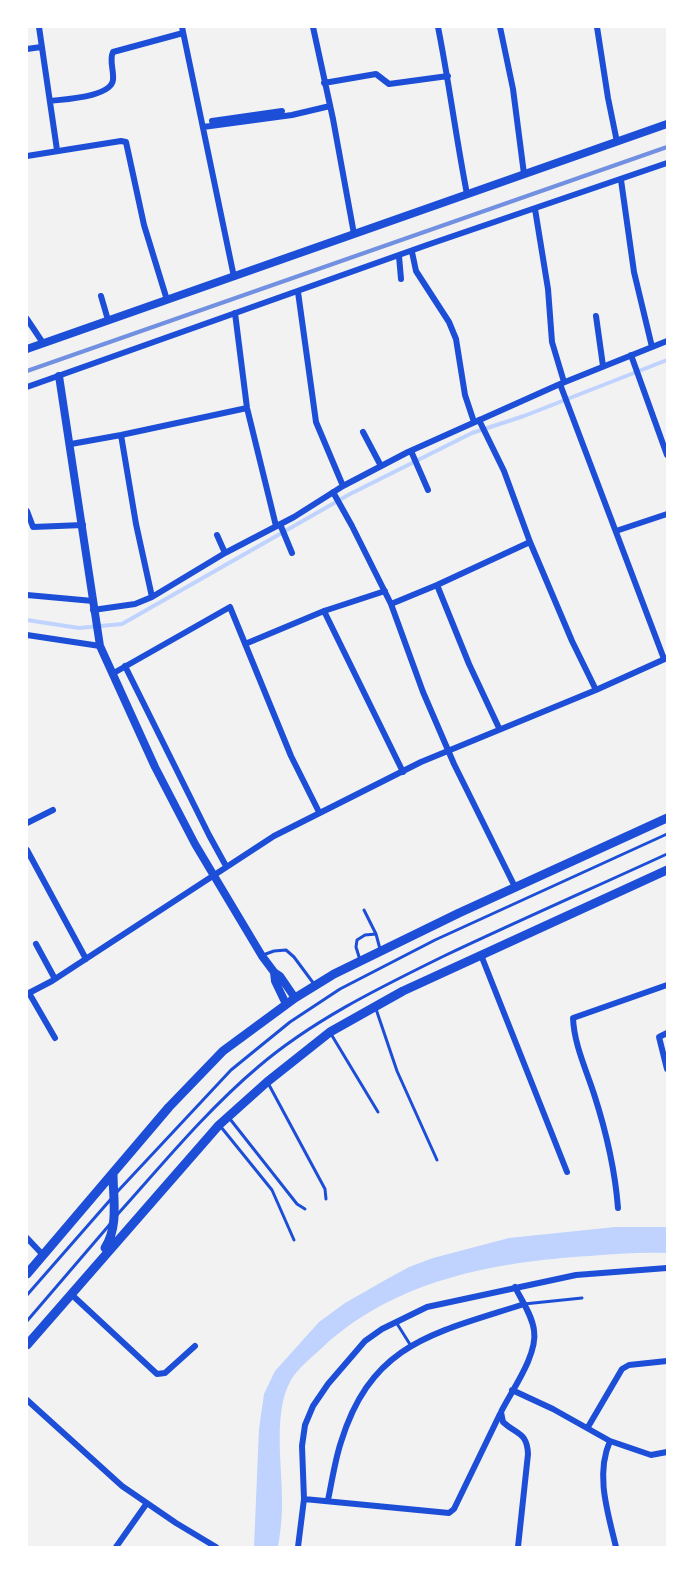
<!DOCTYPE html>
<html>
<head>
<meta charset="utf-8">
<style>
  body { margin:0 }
  #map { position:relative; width:694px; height:1574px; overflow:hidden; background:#f2f2f2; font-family:"IBM Plex Sans",sans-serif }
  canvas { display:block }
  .frame { position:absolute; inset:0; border:28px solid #fff; pointer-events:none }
</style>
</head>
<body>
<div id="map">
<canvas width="694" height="1574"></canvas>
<div class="frame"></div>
</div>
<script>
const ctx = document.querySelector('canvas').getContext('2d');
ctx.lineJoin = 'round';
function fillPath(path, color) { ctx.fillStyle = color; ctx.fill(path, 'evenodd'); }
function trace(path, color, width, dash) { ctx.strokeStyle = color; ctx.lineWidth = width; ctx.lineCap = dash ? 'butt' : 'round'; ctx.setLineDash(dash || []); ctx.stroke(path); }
fillPath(new Path2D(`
  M615,1227H667V1253C641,1252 615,1254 589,1256C494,1262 395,1280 323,1347C312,1357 299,1367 291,1380C272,1413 283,1469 282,1506C282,1520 280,1534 278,1547H254L259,1429L264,1394L275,1371L319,1322L345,1303L387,1279L409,1267L433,1258L509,1238Z`), '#bfd3fe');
trace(new Path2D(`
  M27,620L79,628L122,624L350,494L472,433L524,416L667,360`), '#bfd3fe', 4);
trace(new Path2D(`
  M364,910L376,934
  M263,955L274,951L286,950L294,957L314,984
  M360,960L356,947L357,940L365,935L376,934L380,949
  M376,1009L397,1071L437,1160
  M331,1034L378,1112
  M268,1083L325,1189L326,1199
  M230,1119L297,1204L305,1209
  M221,1127L272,1190L294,1240
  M117,1192L231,1070L290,1022L340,989L435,940L667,834
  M117,1215C162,1165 206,1111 258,1067C313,1020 379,988 444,956C518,921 593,888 667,854
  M27,1295L111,1199
  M524,1304L582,1298
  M27,1321L111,1223
  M396,1322L411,1346`), '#1d4ed8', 3);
trace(new Path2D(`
  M39,27L57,150
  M182,27L234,277
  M313,27L333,119L354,234
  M438,27C449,82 456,138 467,194
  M500,27L513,89L524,174
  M597,27L608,98L617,142
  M27,49L41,47
  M324,83L376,74L389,84L448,76
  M50,101C65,99 111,97 113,80C114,70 109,60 113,52L183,33
  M212,121L282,111
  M203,127L292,115L330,106
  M27,156L121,141L126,142L144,225L167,300
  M621,180L634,272L652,347
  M535,209L548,289L552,342L564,382
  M412,252L416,271L449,322L456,339L465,395L474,422
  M399,256L401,279
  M298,292L316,422L343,486
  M101,296L108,320
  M235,313L247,408L276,526
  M596,316L603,366
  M27,319L43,343
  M631,355L667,455
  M560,384L664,659
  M27,387L427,245L667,163
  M479,420L504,471L530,542L572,641L596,690
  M363,432L381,466
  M121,435L136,524L152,597
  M71,444L121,435L247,408
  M411,451L428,490
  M333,492L352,526
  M27,511L33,527L83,525
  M280,524L292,553
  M353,528L391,604L423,692L454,764L515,887
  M616,531L667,514
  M217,535L225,553
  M437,585L469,664L499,728
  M27,595L93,601
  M391,604L437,585L530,542
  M93,610L135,604L152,597L225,553L294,517L343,486L408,452L560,384L667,341
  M324,611L403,772
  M27,635L100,646
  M245,644L324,611L385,591
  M125,666L209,835L226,866
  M112,674L230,607L291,756L319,812
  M27,823L53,810
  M27,850L86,959
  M36,944L55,979
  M481,955L567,1172
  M29,993L55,1038
  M27,994L52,981L274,836L421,762L596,690L667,658
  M667,1033L659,1037L667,1069
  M618,1208C615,1170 606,1131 594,1094C586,1069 574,1044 573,1018L667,985
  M27,1238L43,1255
  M515,1287C522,1301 532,1315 534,1330C538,1355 512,1390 501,1412L503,1422C517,1435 527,1432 528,1454L518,1547
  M71,1294L157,1374L165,1373L195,1346
  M512,1390L553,1409L610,1441C595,1475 608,1513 616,1547
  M27,1400L122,1486L176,1523L216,1547
  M588,1427L622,1369L629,1365L667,1361
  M610,1441L651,1455L667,1452
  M304,1499L449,1513L454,1509L500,1414
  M328,1500C332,1481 335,1460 341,1442C372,1342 435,1333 524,1304
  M116,1547L147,1503
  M298,1547L304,1499L302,1446L305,1425L313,1406L328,1384L365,1341L382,1329L427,1307L576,1275L667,1268`), '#1d4ed8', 6);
trace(new Path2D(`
  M27,349L667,124
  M59,376L100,646L155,767L195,844L262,956L274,972L280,976L295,998
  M274,972L275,981L286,1004`), '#1d4ed8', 8);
trace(new Path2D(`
  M105,1248C119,1226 113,1198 113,1173
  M27,1274L169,1107L223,1051L295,998L334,974L459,913L667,818
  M27,1345L219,1125L267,1082L330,1032L403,991L667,870`), '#1d4ed8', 9);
trace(new Path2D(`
  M27,371L667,147`), '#7290e2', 4);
</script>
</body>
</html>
